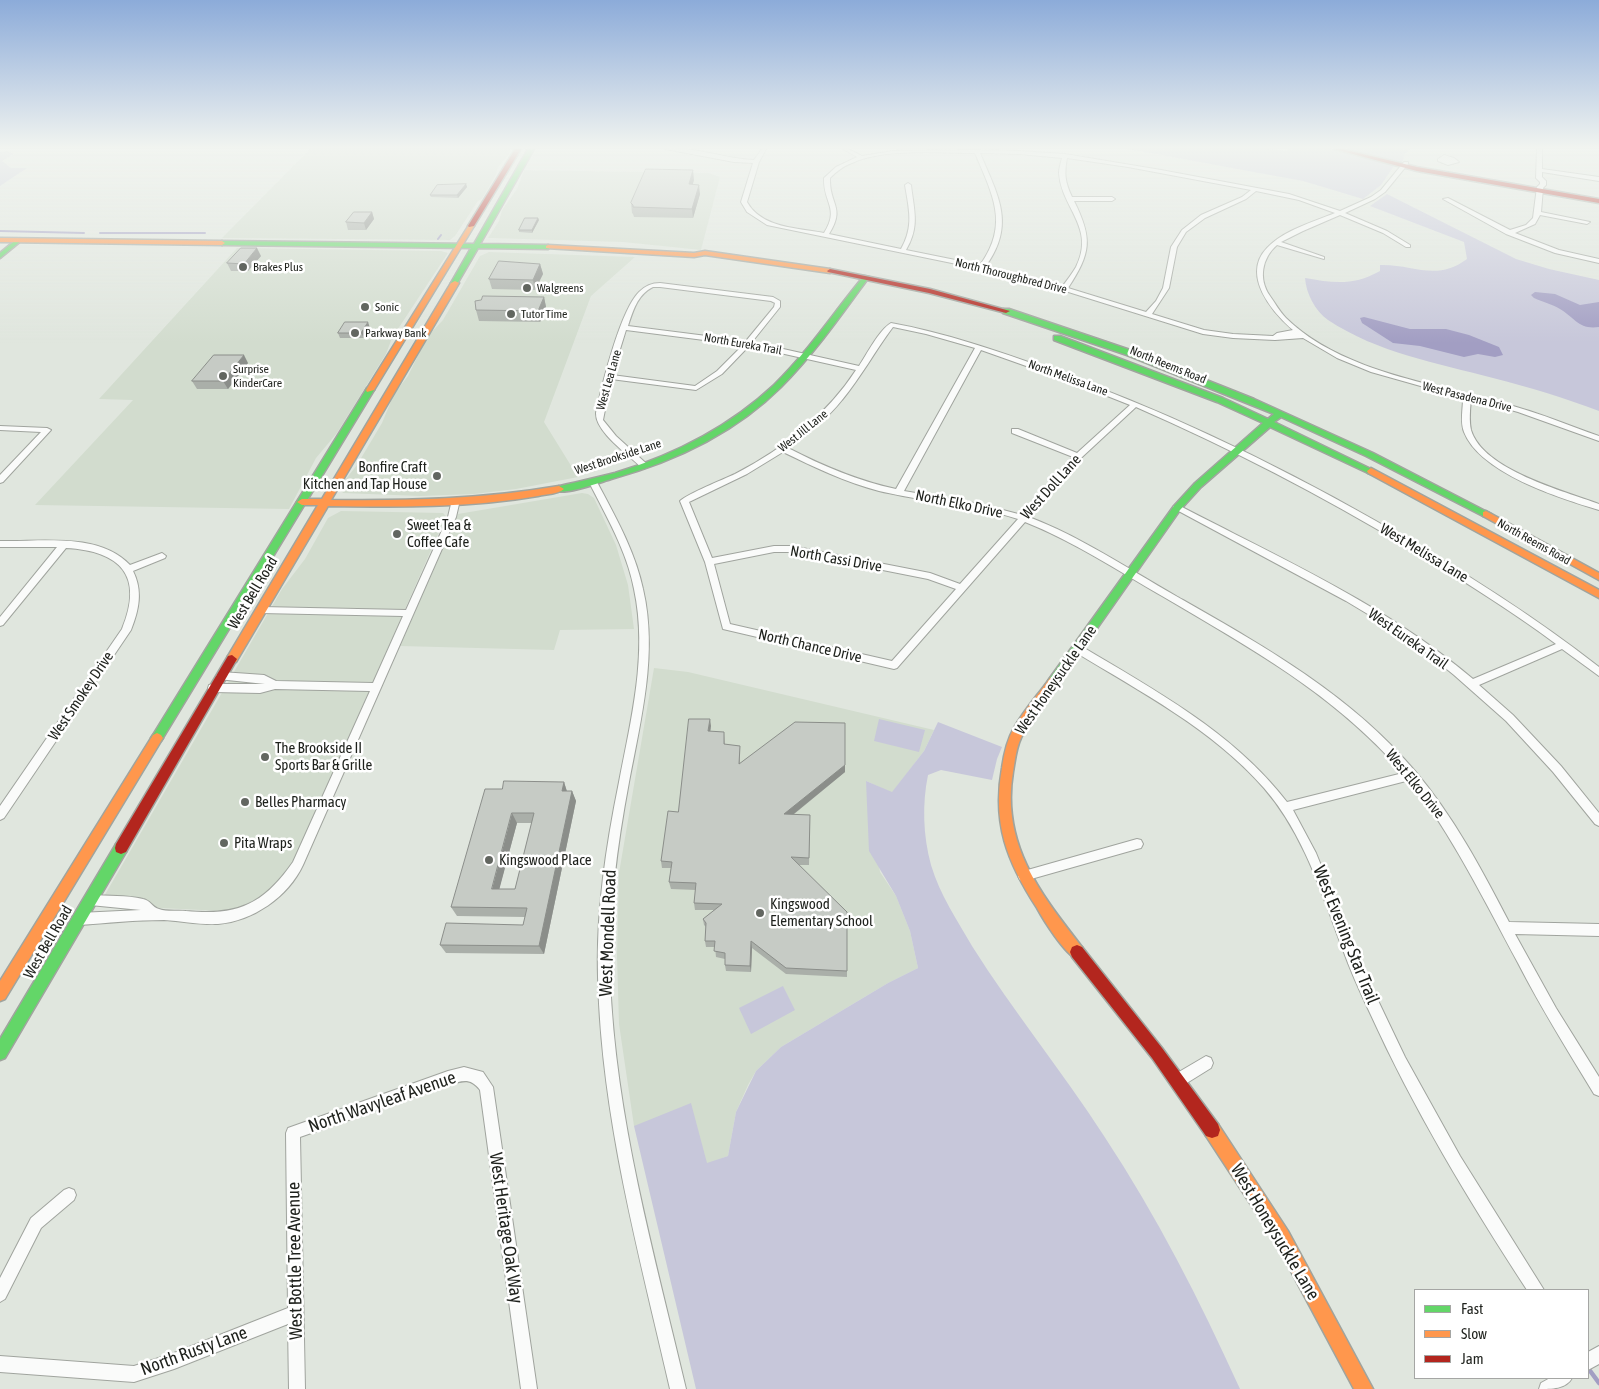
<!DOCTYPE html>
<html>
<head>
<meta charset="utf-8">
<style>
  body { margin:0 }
  #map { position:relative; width:1599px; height:1389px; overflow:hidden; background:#e0e6de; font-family:"Asap Condensed",sans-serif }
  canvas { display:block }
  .legend { position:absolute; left:1414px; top:1289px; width:175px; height:90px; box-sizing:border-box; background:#fff; border:1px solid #a5a6a4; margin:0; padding:6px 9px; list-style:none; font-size:15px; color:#1e211c }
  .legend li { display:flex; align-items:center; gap:10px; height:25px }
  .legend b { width:25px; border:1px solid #a5a6a4 }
</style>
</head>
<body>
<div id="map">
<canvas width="1599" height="1389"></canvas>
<ul class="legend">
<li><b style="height:6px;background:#63d668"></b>Fast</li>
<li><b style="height:6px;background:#ff974d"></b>Slow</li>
<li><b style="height:6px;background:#b3261e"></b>Jam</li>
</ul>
</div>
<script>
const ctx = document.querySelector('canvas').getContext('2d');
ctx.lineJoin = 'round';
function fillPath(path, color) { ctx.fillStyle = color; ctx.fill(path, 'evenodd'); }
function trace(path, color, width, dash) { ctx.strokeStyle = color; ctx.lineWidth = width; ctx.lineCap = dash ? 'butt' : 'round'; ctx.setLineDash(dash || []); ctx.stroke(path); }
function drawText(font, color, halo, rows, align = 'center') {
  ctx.font = font + ' "Asap Condensed",sans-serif'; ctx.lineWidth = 5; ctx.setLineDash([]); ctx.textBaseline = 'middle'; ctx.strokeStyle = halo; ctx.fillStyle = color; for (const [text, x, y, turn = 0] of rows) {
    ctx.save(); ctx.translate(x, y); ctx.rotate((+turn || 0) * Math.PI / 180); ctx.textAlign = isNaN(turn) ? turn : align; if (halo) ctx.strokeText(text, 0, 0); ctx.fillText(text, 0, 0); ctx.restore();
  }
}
fillPath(new Path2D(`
  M310,149H510L509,155L498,167L496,175L482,199L478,201L455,236L450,240L222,238Z
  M524,170L709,173L720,177L701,250L623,242L488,238L499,221L502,210L517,189Z
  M237,248L441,251L448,253L392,338L386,354L337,433L316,458L289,509L35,505L133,400L99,399Z
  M489,252L635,257L591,296L544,422L578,477L516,489L474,494L420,496L343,493L340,489L342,484L357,465L382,423L394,394L408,376L427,337L443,320L480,256Z
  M582,493L588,494L594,498L616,545L628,585L634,629L560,630L554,650L400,646L458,514Z
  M341,511L443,513L446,516L290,871L259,900L241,908L222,911L99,905L282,589L305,559L328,518Z
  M654,668L688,672L934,730L924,751L892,793L866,781L880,872L896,896L910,931L918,968L888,983L781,1047L756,1071L748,1085L736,1112L728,1156L707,1164L634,1126L619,1024L617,956L619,873Z`), '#d2dcce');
fillPath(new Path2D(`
  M1128,149H1267L1287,151L1289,149H1410L1404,155L1403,161L1394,166L1381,185L1363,199L1303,181Z
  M7,151L14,154L2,161L11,168H27L0,186V152Z
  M1387,194L1516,259L1549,269L1599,280V411C1565,398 1529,387 1493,378C1437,363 1378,353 1328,320C1315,311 1306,293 1305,278C1334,283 1353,286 1380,271V265C1414,264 1436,282 1467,259L1464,242L1370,206Z
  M879,719L925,730L919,752L874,741Z
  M938,722L1002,747L997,759L992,780L941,770L928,775C922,804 923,836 931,865C940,895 957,920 972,946C1013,1011 1062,1071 1104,1136C1157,1216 1200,1301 1240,1389H696L634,1126L691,1103L707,1163L728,1156L736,1112L756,1071L781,1047L888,983L918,968L910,931L896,896L869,851L866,781L892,792L924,751Z
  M783,986L795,1010L751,1034L739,1008Z`), '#c7c7da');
fillPath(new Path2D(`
  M1535,292L1555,294L1580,305L1599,302V327C1579,330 1575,318 1560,309C1552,304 1543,302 1534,298L1531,295Z
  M1364,317L1410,329H1446L1469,335L1499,347L1503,355L1495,357L1478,354L1464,357L1420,346L1393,343L1362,323L1360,318Z`), '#a29ec3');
trace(new Path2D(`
  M0,231L84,233
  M100,233H205
  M438,239L441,235`), '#a29ec3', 2);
trace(new Path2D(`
  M1588,1368L1599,1383`), '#a29ec3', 4.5);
const street = new Path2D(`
  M665,149C695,146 725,159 754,160L762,149H766L759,162L747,202C761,228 798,228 824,233C840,208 823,203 824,178L836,167L857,157L843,149H848L862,156L893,151L972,150L1019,151L1065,154L1161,170L1289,194L1340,211L1371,197L1381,190L1404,162H1408V164L1385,192L1375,199L1345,213L1387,231L1410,245V247H1406L1383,233L1340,215L1303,231L1281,242L1324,257V259L1277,245C1262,258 1258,279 1270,296C1275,303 1280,312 1286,318C1342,373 1438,384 1513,406C1542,414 1570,426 1599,436V441L1518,412L1471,399C1470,409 1469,421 1471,430C1483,470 1564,491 1599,504V510C1559,498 1480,473 1464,432C1460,422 1463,409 1463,398L1371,372L1337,358L1303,338L1275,340L1233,338L1203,334L1062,290L981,269L767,225L747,212L741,202L753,163L734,162ZM975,153C992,194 1010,224 980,265L906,250C920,226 914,211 911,185L908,183L905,185C909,210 914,226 901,249L829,234C846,207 829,205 830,178C836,172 843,166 852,163C883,148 940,153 975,153ZM980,153L1019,154L1062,158C1061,162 1059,168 1059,173C1061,208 1096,227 1076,267C1072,274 1067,280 1062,287L986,266C1016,224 998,196 980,153ZM1067,158L1128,167L1251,190L1242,197L1201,215L1182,230L1171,247L1163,288L1156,301L1146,312L1068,288C1091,253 1093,239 1074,201H1112L1115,199L1112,197H1072C1065,182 1064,174 1067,158ZM1256,191L1299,200L1335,213C1313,222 1284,230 1267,248C1241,275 1272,312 1293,330L1277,333L1273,336L1233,334L1204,330L1152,314L1169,288L1177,247L1186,232L1205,218L1246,199Z
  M1537,149H1542V169L1599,177V181L1542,172V177L1546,181V185L1543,188L1541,212L1590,222L1587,224L1540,215L1535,224L1515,233L1559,250L1599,259V263L1555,253L1506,234L1443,199L1448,198L1510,230L1526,225L1533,218L1537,187L1540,184V182L1536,178Z
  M1444,155L1454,158L1459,162L1448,165L1438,161V159Z
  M660,283L773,297L780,301V307L752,342L859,366C867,354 879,330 891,323C946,333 998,351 1051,370C1164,410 1272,462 1376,521C1453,565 1529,612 1599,667V676L1562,649L1479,685L1513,715L1561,766L1599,813V826L1595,824L1553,772L1506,721L1454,675L1428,654L1401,634L1346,601L1173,508L1174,506H1180C1280,558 1386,605 1473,679L1556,644C1509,609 1459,578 1409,548C1321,495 1230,448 1136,407L1081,458L1029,517C1081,537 1127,568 1176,596C1262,645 1350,694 1415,771C1454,817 1482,870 1509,922L1599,924V936L1515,934L1556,1008L1599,1077V1096L1594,1094C1568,1051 1541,1008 1518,963C1484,900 1453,837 1410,780L1293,810L1316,853L1362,967L1405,1057L1460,1156L1544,1290H1527C1469,1201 1414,1110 1370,1013C1360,992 1351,972 1343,950C1322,894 1304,834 1264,788C1212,729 1141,692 1075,652L1073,649L1078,645L1081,646C1156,691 1233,732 1287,802L1403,773C1333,693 1252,649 1162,596C1117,570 1073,541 1025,522L897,668L894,669L723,629L705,562L680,501C689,493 722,480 735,474C783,449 826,416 856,370L749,346L722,374L696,390L611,379L603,420L616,436L649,466L645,468H642C629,455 595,432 596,413C602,385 620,311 639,292C645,286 652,283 660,283ZM653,287H660L771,301L775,303L774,307L746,341L628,326C633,311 637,295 653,287ZM893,327L926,334L975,348L896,489C858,481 823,466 788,448C808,434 827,419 842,400C861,377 875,351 893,327ZM626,330L743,345L717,371L695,386L612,375ZM981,350L1077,384L1130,405L1077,453L1018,429H1012V433L1073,457L1022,515L980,504L904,491ZM783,452C814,467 845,482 879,491C925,502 973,504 1018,519L960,584L930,573L792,546H774L712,558L689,502L747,474ZM774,552H792L928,579L956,589L892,661L730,624L714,564Z
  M0,426L47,428L51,430L3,482L0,483V475L41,432L0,430Z
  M593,479L597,482C615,516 635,551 643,589C658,653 641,719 629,782C617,846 608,912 610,977C615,1117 654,1253 686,1389H670C639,1253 601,1117 598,977C596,911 606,846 619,782C631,719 648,654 634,589C627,551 606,516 589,482Z
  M455,501L459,504L456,517L303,865C288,897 253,921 218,924C200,925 182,921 164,920C136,920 107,923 79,925L75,923L73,919L75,915L79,913L141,910L90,905L86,904L84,900L86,896L90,895C107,896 127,895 143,899C150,900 153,908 159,909C167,912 178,910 186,911C237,916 263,905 293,862L370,691L275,689L260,693L213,692L209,691L208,688L209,685L213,684H265L218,679L216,676L221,672L264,675L276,681L373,683L403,616L261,613L256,610L261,607L406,610L448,517L451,504Z
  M0,541C42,542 98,532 130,565L162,553L166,556L165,558L133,571C143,591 139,610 131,630L4,818L0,820V806L122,629C144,576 121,551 66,548L3,625L0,626V617L57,547H0Z
  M1137,839L1141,840L1143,844L1141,848L1137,849L1024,881L1020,880L1018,876L1020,872L1024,871Z
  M1206,1056L1211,1058L1213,1063L1211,1068L1182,1086L1177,1088L1172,1086L1170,1081L1172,1076Z
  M464,1067L483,1072L493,1087L537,1389H521L480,1090C470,1077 462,1081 448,1085L300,1137L305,1389H289L288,1324L174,1369L134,1382L0,1372V1356L134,1366L174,1353L288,1308L286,1133L288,1128L448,1071Z
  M69,1188L74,1190L76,1195L74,1200L41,1228L5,1299L0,1302V1278L31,1218L64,1190Z
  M1599,1346V1364L1588,1370V1352Z
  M1550,1378H1572C1566,1389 1552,1389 1539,1389L1541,1383Z`);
const fast = new Path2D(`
  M528,149H534L480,244L548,245L551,247L548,249L478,248L457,284L451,283L471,248L222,245L219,243L222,241L474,244Z
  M17,239L22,240L0,258V253Z
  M864,276L869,277C842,314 814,354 781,387C735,433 673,462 611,479C598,483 569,494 556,491V487C576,482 596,478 615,473C674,455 729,427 774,385C808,352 834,312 864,276Z
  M1003,309H1009L1133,351L1254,399L1373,453L1491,514L1489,516H1483L1366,456L1281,417L1274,422L1375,471L1371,474L1368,473L1270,427L1201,487L1180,510L1058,684H1050L1048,681L1050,678L1174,506L1195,483L1263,423L1217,402L1054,340V336H1060L1223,398L1268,419L1274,414L1127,355L1003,313Z
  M367,388L374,390L161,741H153L151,738L153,735Z
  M121,842L126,844L127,848L126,852L5,1058L0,1060V1039L116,844Z`);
const slow = new Path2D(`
  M469,225L474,226L374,390L367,392L366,390Z
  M0,238L222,241L225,243L222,245L0,242Z
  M548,245L694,253L705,251L830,269L833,271L830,273L705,255L694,257L546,248V246Z
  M455,281L459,283L331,500C408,501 483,499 559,486L564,489C558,494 546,494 538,496C469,508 398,507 328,506L236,662H228L227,659L228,656L318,505H302L297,502L302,499H322L451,283Z
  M1371,468L1599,590V598L1368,473L1367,471Z
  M1486,511L1599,573V580L1483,516V512Z
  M1054,677L1060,681C1048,701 1030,717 1021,738C1016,748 1015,761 1013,772C1001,844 1040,893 1082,947L1084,952L1082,957L1077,959C1065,954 1044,921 1037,908C1007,862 992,823 1002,768C1004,754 1007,740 1014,728C1024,710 1038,695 1050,678Z
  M157,733L161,735L163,738L161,741L5,999L0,1001V981L153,735Z
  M1212,1122L1218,1124L1288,1231L1373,1389H1354L1276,1243L1206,1136L1204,1130L1206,1124Z`);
const jam = new Path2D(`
  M515,149H521L474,226L469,227L468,226Z
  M1334,149H1342L1417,167L1599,199V203L1417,171Z
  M830,269L930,289L1010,311L1006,313L929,293L828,272L827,271Z
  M232,655L237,659L126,852L121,854L116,852L115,848L116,844L228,656Z
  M1077,945L1082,947L1162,1048L1218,1124L1220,1130L1218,1136L1212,1138L1206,1136L1152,1058L1072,957L1070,952L1072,947Z`);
trace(street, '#a0a49e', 2);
trace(fast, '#a0a49e', 3);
trace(slow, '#a0a49e', 3);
trace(jam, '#a0a49e', 3);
fillPath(street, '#fafbfa');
fillPath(fast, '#63d668');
fillPath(slow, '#ff974d');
fillPath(jam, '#b3261e');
fillPath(new Path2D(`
  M694,180L692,184L700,194L693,218L634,217L633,214L632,213L631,203Z
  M466,184L467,187L458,198L431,197L430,195Z
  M372,212L374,219L366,230H348L346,222Z
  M539,220L532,233L519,232V230Z
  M261,256L248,271H231L227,263Z
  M540,264L543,274L535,290L492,289L489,279Z
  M544,297L546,307L540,322L479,321L476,310Z
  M370,328L364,338H340L338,333Z
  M248,363L228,389H197L192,381Z
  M711,726L710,732H724L725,745L740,746V763L845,765V772L793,815H810L809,865H799L847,971V977L786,974L752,948L751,972L726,971L725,965V959L716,957L715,947H706L705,941L706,927L704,925L703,919L714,910H695L694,903L696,890L671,889L669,882L671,868H662L661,861L678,812Z
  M564,782L567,791H572L576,801L544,954L446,953L440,945L523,925L525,917L457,916L451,907L502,789ZM517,823H532L515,889H499Z`), '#aaafa9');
fillPath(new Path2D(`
  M693,170L694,180L690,194L689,184Z
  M466,184L467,187L458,198L457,195Z
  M699,185L700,194L693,218L692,209Z
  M372,212L374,219L366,230L364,223Z
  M538,218L539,220L532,233V230Z
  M257,248L261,256L248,271L244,264Z
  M540,264L543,274L535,290L533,280Z
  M544,297L546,307L540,322L538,311Z
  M368,322L370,328L364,338L361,333Z
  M244,355L248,363L228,389L223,381Z
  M710,719L711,726L709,739L708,731Z
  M845,765V772L785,821L784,814Z
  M564,782L567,792L562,791Z
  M572,791L576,801L544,954L539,946Z
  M512,813L517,823L497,898L492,889Z
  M751,941L752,948L751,972L750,966Z`), '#8b8e8a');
const building = new Path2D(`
  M646,169L693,170L689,184L699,185L692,209L633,207V205L631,203Z
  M466,184L457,195H430L437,185Z
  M354,212H372L364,223L346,222Z
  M525,218H538L532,230H519Z
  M241,248H257L244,264L227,263Z
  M499,261L540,264L533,280L489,279Z
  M483,296L544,297L538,311L476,310L475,301L481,300Z
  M345,322H368L361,333H338Z
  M214,355H244L223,381H192Z
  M689,719H710L708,731L724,732V744L740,746L739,764L795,722L845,723V765L784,814L810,815L809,858L791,857L847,912V971L786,968L751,941L750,966L725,965V953L714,951L715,941H705L706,923L703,919L722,904L694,903L696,883L669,882L672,862L661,861L668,811L678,812Z
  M504,781L564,782L562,791H572L539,946L440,945L446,923L523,925L527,908L451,907L485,789H502ZM512,813H534L515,889H492Z`);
fillPath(building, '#c6cbc5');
trace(building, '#8b8e8a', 1);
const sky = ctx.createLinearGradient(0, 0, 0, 343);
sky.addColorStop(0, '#8cabd9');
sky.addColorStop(0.43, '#f1f4f0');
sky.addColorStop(1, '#f1f4f000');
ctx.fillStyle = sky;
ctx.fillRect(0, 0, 1599, 343);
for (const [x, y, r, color] of [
  [243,267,5,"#626660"],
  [527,288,5,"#626660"],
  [365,307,5,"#626660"],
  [511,314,5,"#626660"],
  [355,333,5,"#626660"],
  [223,376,5,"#626660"],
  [437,476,5,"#626660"],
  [397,534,5,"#626660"],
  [265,757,5,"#626660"],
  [245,802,5,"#626660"],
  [224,843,5,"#626660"],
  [489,860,5,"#626660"],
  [760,913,5,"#626660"]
]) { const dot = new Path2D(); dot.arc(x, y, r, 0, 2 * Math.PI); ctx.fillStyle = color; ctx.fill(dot); trace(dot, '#fff', 2); }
drawText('12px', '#1e211c', '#fff', [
  ["Brakes Plus",253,267],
  ["Walgreens",537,288],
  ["Sonic",375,307],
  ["Tutor Time",521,314],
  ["Parkway Bank",365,333],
  ["Surprise",233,369],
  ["KinderCare",233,383]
], 'left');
drawText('12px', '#1e211c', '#fff', [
  ["North Thoroughbred Drive",1011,276,14],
  ["North Eureka Trail",743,344,10],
  ["North Reems Road",1168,365,22],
  ["North Melissa Lane",1068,378,20],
  ["West Lea Lane",609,380,-74],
  ["West Pasadena Drive",1467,397,14],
  ["West Jill Lane",803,431,-39],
  ["West Brookside Lane",618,457,-18],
  ["North Reems Road",1534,542,29]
]);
drawText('15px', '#1e211c', '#fff', [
  ["Bonfire Craft",427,467,"right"],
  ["Kitchen and Tap House",427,484,"right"],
  ["Sweet Tea &",407,525],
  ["Coffee Cafe",407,542],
  ["The Brookside II",275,748],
  ["Sports Bar & Grille",275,765],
  ["Belles Pharmacy",255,802],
  ["Pita Wraps",234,843],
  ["Kingswood Place",499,860],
  ["Kingswood",770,904],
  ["Elementary School",770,921]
], 'left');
drawText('15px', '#1e211c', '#fff', [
  ["West Doll Lane",1051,487,-48],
  ["North Elko Drive",959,504,12],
  ["West Melissa Lane",1424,553,31],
  ["North Cassi Drive",836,559,10],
  ["West Bell Road",253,593,-59],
  ["West Eureka Trail",1408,639,35],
  ["North Chance Drive",810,646,13],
  ["West Honeysuckle Lane",1056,680,-55],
  ["West Smokey Drive",81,696,-56],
  ["West Elko Drive",1415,784,51],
  ["West Bell Road",48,942,-60]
]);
drawText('18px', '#1e211c', '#fff', [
  ["West Mondell Road",608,933,-88],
  ["West Evening Star Trail",1346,935,68],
  ["North Wavyleaf Avenue",382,1102,-19],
  ["West Heritage Oak Way",506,1228,82],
  ["West Honeysuckle Lane",1275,1232,59],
  ["West Bottle Tree Avenue",295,1261,-91],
  ["North Rusty Lane",194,1351,-20]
]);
</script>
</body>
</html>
